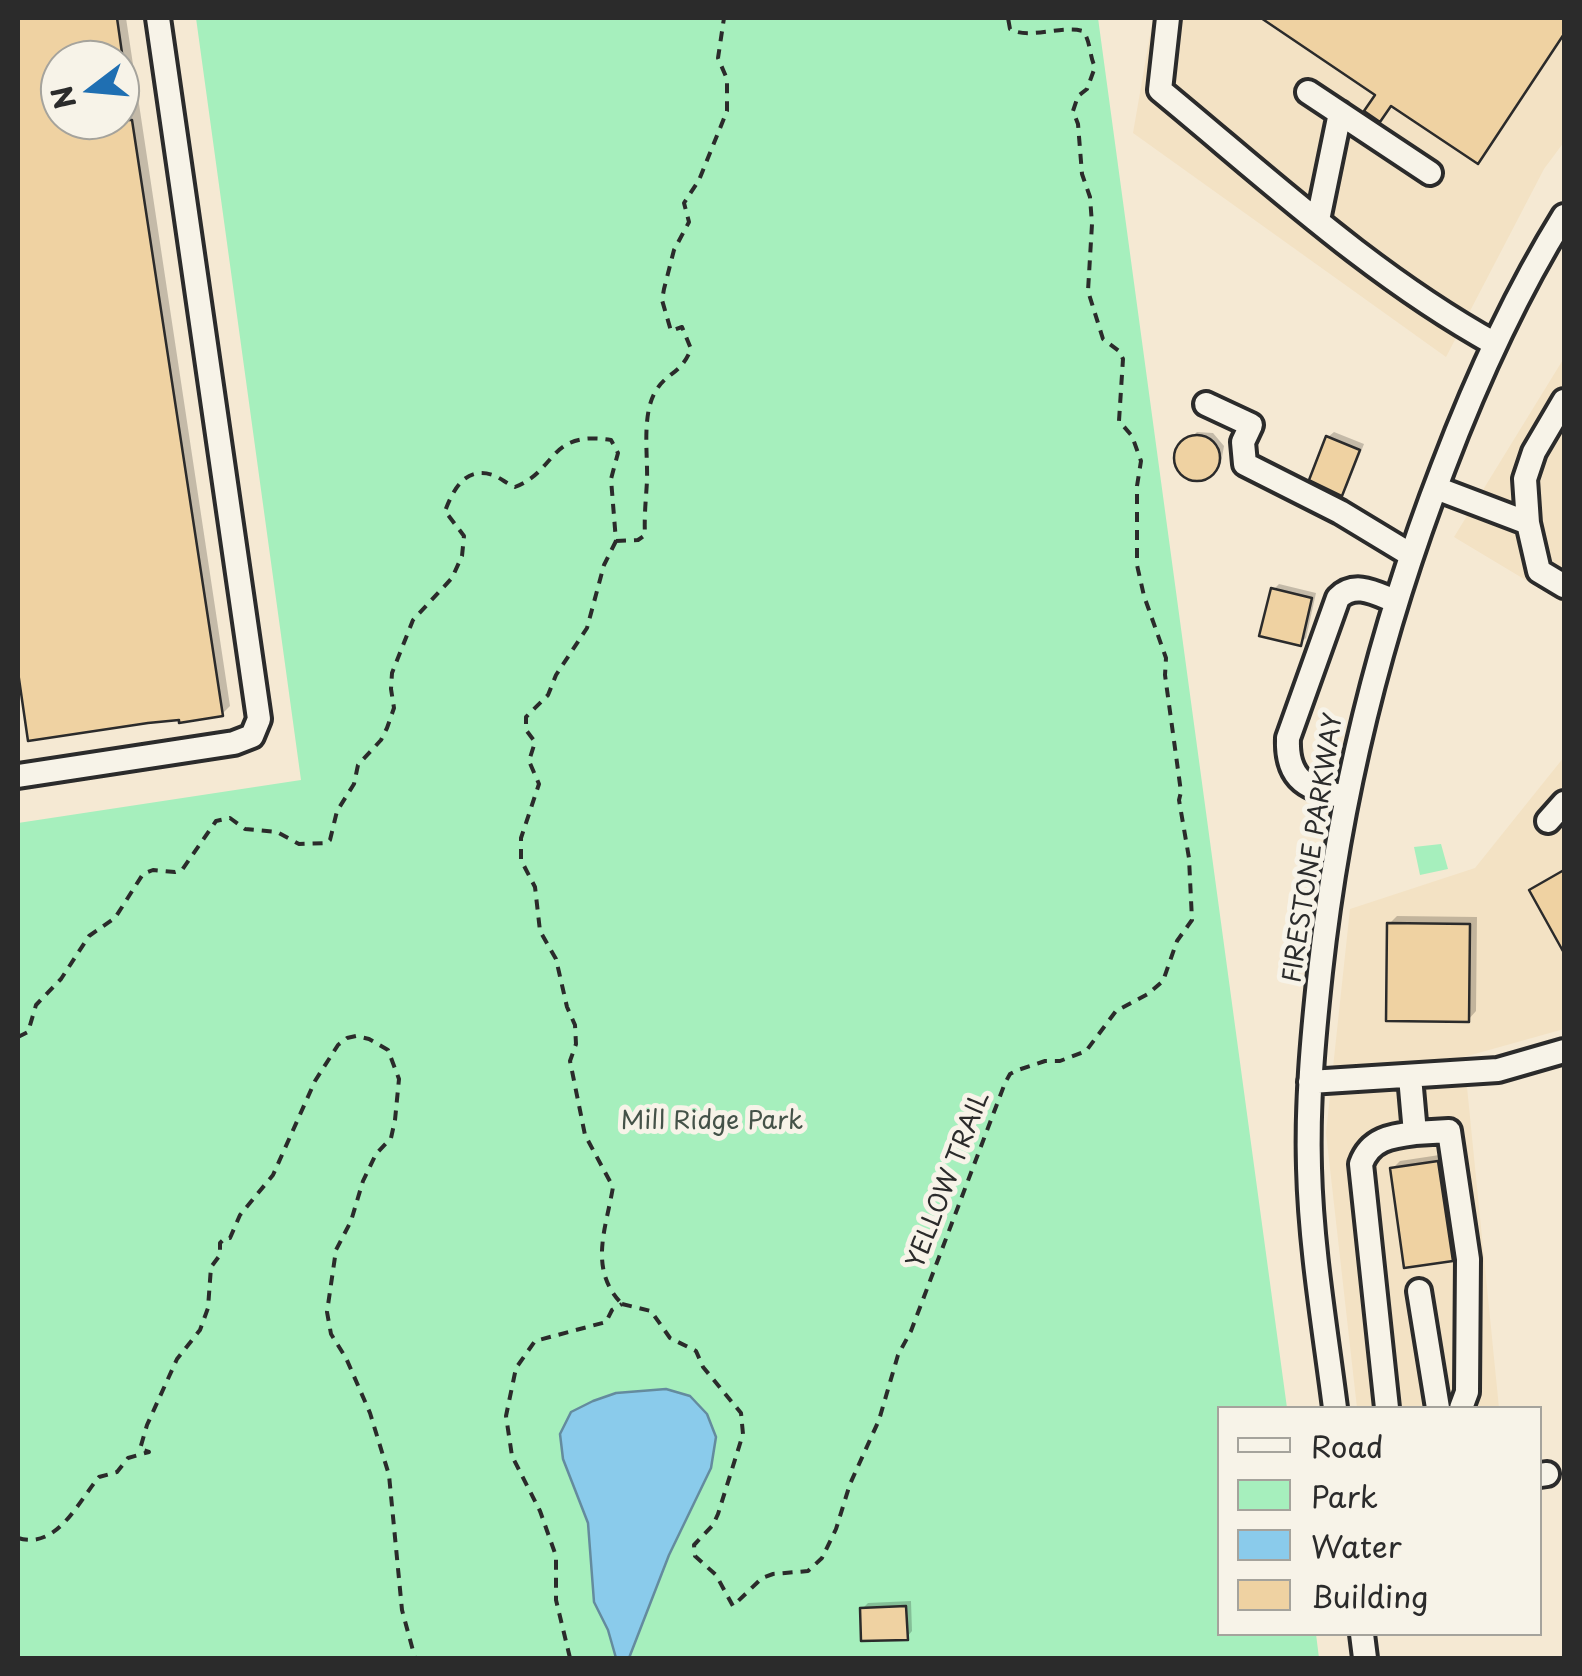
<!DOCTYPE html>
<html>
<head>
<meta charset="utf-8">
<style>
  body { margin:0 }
  #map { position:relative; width:1582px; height:1676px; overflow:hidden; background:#f5e9d3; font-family:"Playpen Sans",sans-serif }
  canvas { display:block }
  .frame { position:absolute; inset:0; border:20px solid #2b2b2b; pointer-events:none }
  .legend { position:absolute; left:1217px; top:1406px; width:325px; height:230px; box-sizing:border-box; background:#f7f3e8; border:2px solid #a5a39c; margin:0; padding:12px 18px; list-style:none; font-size:30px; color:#2b2b2b }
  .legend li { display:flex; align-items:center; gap:20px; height:50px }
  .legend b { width:50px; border:2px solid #a5a39c }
  .north { position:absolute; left:40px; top:40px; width:100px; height:100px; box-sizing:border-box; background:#f7f3e8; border:2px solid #a5a39c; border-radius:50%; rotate:254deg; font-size:28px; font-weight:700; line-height:40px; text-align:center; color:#2b2b2b }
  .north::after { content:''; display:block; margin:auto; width:35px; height:45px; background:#1f6fb2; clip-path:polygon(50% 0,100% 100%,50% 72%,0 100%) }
</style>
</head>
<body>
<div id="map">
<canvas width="1582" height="1676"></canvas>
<div class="frame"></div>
<ul class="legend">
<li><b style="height:12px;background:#f7f3e8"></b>Road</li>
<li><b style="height:28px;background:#a6efbd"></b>Park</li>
<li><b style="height:28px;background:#8acbeb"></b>Water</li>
<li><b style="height:28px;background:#efd2a2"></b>Building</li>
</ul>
<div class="north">N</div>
</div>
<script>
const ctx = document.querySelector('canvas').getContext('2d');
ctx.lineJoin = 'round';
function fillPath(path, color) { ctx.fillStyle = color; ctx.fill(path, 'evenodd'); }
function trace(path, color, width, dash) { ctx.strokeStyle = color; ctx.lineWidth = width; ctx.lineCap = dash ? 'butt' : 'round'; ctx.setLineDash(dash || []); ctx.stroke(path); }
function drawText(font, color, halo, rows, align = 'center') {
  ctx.font = font + ' "Playpen Sans",sans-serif'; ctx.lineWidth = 10; ctx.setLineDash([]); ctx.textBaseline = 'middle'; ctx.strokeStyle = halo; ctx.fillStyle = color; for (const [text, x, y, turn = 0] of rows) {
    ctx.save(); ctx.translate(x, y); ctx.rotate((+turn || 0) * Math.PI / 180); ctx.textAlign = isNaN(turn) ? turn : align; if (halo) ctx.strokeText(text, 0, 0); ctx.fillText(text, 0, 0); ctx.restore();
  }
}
fillPath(new Path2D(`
  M1153,18H1564V142L1544,169L1446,357L1133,133Z
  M1564,358V603L1454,537Z
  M1564,757V1029L1464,1057L1499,1408H1357L1326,1133L1350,909L1475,868Z`), '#f3e2c4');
fillPath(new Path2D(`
  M196,18H1098L1287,1408H1220V1634H1316L1319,1658H18V823L301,780Z
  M1441,844L1448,869L1420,875L1414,847Z`), '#a6efbd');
const water = new Path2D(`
  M666,1389L690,1396L707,1414L716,1437L711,1468L669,1555L629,1658H616L608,1630L594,1602L588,1523L563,1459L560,1434L571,1412L593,1401L616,1393Z`);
fillPath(water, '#8acbeb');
trace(water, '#648b9e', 2.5);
fillPath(new Path2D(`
  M18,18H126L230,706L222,714L30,738L18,655ZM60,60H120V120H60Z
  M1265,18H1564V34L1478,160L1393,104L1380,119L1379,94Z
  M1197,432L1213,433L1224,446L1221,463L1204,477L1186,475L1178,464L1180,448Z
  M1334,432L1364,444L1347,487L1341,493L1328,437Z
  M1279,584L1316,593L1306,638L1300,643L1273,590Z
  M1564,869V947L1532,891Z
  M1397,916L1477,917L1476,1011L1468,1020L1389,924Z
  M1446,1154L1460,1251L1452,1259L1392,1169L1400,1161Z
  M911,1601L912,1631L907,1637L862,1609L868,1603Z`), '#0003');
const building = new Path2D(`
  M18,18H117L123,60H60V120H132L223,716L179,723V720L148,723L28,741L18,672Z
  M1261,18H1564V34L1478,164L1391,106L1380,122L1364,111L1375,95Z
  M1174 458a23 23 0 1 1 46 0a23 23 0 1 1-46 0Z
  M1326,436L1360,450L1342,496L1309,480Z
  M1271,588L1312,598L1301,646L1259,636Z
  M1564,870V953L1529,890Z
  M1387,923L1470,924L1469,1022L1386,1021Z
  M1438,1161L1453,1261L1404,1268L1390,1168Z
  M906,1606L908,1640L861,1641L860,1608Z`);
fillPath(building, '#efd2a2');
trace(building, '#2b2b2b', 2.5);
const minor = new Path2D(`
  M1168,18L1160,90C1268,179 1372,276 1495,344
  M1308,92L1430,173
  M1318,220L1340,113
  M1206,404L1251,425L1243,442L1245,464L1340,512L1411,555
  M1436,488L1528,523L1539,571L1564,586
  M1528,523L1525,479L1534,452L1564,401
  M18,776L234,743L252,736L259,719L158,18
  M1345,797C1309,789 1286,782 1288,738L1338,598C1355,581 1375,593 1395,601
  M1548,821L1564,803
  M1310,1082L1498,1070L1564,1051
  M1415,1133L1449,1131L1468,1259L1467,1392L1461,1408
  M1419,1291L1438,1408
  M1335,1408C1325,1329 1311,1248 1309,1168C1307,1103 1313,1037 1320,972C1339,798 1380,631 1443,468C1476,381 1515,295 1564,216
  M1387,1408L1361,1164C1370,1139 1391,1136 1415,1133L1410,1077
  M1540,1475L1547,1474
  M1362,1634L1365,1658`);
trace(minor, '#2b2b2b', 30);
trace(new Path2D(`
  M616,541L604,565L587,628L556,675L548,695L526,717V730L535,742L529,761L539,784L521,838V860L535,887L540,931L556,959L567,1007L575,1025L576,1044L570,1061L585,1135L613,1187C606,1229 588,1269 622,1304
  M616,541L638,540L645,535C644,516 646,499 647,481C648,455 641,412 657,389C668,372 681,374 691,349L682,327L671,331L662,300L664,289L674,250L689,222L684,203L699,180L727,111V79L718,58L724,18
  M18,1037L28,1032L36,1005L61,979L89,936L115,918L143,874L153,870L175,872L182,870L216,821L230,818L245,829L277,832L299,844L327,843L330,840L337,811L354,784L358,765L381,740L387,728L394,708L391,689L392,673L413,620L452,578L462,556L464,536L445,511C453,491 464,466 493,475C501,478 507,484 515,487C558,470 548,430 611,440L618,453L611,479L616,541
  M622,1304L651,1311L670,1338L696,1351L703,1367L741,1413L743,1434L718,1514L713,1525L694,1545L695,1556L716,1575L733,1606L762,1578L773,1574L808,1571L822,1558L836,1529L850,1484L879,1420L898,1355L911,1331L1005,1083L1010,1074L1018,1070L1045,1061H1060L1086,1051L1116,1011L1148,994L1163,981L1177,941L1192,920L1189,858L1179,800L1181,792L1165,675L1166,658L1144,596L1137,565V486L1141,461L1132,436L1119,421L1123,359L1119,351L1103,339L1088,291L1092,224L1090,197L1082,174L1078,124L1073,111L1078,96L1087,89L1095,67C1089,55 1091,42 1083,31C1060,25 1029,40 1010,29L1008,18
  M18,1538C57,1550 78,1502 99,1477L117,1472L128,1458L149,1452L140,1449L147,1425L177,1359L200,1330L208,1308L211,1267L220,1255V1243L225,1238H230L240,1215L273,1175L315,1081L338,1045L347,1038L356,1036L369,1039L388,1050L399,1079L395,1120L391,1138L376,1154L363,1181L351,1221L336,1250L327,1312L331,1334L346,1358L370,1413L389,1475L402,1610L415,1658
  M570,1658L556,1600V1556L540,1511L512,1456L506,1416L516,1368L535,1341L606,1322L612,1310L622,1304`), '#2b2b2b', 4, [10, 8]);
trace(minor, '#f7f3e8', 22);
drawText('25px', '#2b2b2b', '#f7f3e8', [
  ["FIRESTONE PARKWAY",1314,848,-81],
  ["YELLOW TRAIL",949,1180,-69]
]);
drawText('25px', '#445248', '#f7f3e8', [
  ["Mill Ridge Park",712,1122]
]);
</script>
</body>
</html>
